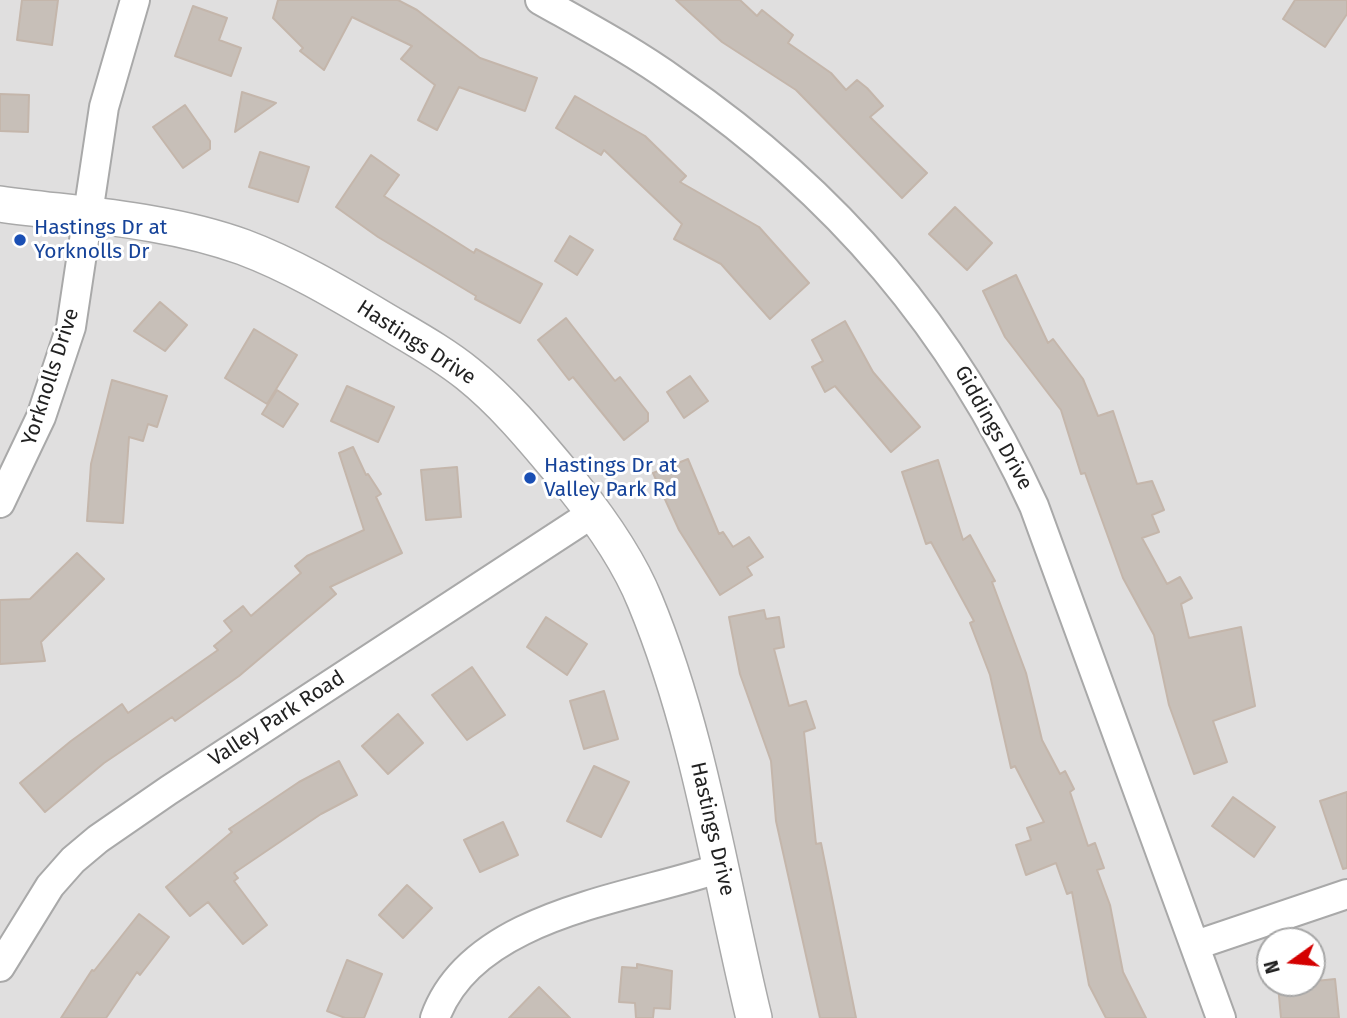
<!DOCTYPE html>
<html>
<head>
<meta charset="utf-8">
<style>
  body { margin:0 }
  #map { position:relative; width:1347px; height:1018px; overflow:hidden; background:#f2efe9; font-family:"Fira Sans",sans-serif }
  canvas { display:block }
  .north { position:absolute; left:1256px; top:927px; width:70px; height:70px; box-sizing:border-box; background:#fff; border:2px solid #a7a7a7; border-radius:50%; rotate:255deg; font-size:19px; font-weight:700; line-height:28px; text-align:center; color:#222 }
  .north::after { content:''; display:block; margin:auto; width:24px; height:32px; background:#d40000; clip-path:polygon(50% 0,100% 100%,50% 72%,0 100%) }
</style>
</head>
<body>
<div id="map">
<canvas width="1347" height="1018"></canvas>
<div class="north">N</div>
</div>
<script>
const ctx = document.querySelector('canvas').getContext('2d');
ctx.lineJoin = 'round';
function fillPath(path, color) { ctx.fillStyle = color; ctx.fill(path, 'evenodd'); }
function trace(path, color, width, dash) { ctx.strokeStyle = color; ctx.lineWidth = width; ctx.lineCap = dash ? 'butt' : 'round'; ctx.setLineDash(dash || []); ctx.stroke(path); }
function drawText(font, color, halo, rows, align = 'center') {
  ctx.font = font + ' "Fira Sans",sans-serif'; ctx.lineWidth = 6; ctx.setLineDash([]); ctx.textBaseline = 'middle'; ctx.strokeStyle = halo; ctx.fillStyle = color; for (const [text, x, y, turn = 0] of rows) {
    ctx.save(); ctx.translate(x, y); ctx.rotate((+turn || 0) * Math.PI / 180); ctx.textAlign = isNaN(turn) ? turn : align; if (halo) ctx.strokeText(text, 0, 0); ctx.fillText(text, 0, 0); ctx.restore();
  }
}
fillPath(new Path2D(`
  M0,0H1347V1018H0ZM1270,941H1312V983H1270Z`), '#e0dfdf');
const building = new Path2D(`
  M22,0H58L52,45L17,40Z
  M278,0H398L417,10L480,58L537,78L525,111L459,87L437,130L418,120L435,85L401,59L412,46L352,17L324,70L300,51L303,48L273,18Z
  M676,0H740L757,16L762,10L793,35L788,43L831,73L846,90L857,80L867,88L883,106L870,117L927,173L902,198L796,90L722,42Z
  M1295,0H1347V14L1325,47L1283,19Z
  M193,6L227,18L219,40L241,48L231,76L175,56Z
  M242,92L276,103L235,132Z
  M0,94L29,95L28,132L0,131Z
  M575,96L645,136L686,176L680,182L759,227L809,283L770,319L721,264L674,239L682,224L604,150L601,155L556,128Z
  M185,105L210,141V149L183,168L153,127Z
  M260,152L309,167L298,202L249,187Z
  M371,155L399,175L384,196L474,253L476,249L542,284L520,323L475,299L476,296L378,237L336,207Z
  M955,207L992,243L967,270L929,234Z
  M570,236L593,250L577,275L555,261Z
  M1016,275L1048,343L1053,339L1083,379L1098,416L1113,411L1137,484L1152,481L1164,510L1152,515L1159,532L1142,538L1167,584L1180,577L1192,598L1181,604L1189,638L1241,627L1255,706L1213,721L1227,762L1194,774L1169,705L1154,635L1123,578L1085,473L1081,474L1061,410L1005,337L983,291Z
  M160,302L187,325L165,351L134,331Z
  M566,318L615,381L620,377L648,413V421L624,440L573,377L569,380L538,340Z
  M845,321L873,372L920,427L891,452L835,386L825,392L812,367L823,361L812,340Z
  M254,329L297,355L267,404L225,378Z
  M690,376L708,401L684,418L667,392Z
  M112,380L167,396L157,427L148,424L143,441L129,437L123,523L87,521L91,464Z
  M347,386L394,407L378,442L331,421Z
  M277,390L298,404L283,427L262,414Z
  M353,447L366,475L368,474L381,494L376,497L402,553L330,587L336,594L239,676L175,721L172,717L104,763L45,812L20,783L71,741L122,704L128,713L218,650L214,646L232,631L224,621L243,606L251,616L301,573L295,566L307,556L364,530L339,453Z
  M688,459L719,534L723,532L733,547L749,537L763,557L747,567L752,575L720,595L679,530L653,473Z
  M938,460L963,540L970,535L995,581L992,582L1026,673L1042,740L1060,774L1065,771L1074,789L1070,792L1088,846L1095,843L1104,868L1097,870L1110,905L1123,972L1146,1018H1106L1089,985L1072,892L1067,894L1056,863L1026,875L1016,845L1031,840L1027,828L1044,822L1015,766L1011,768L990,675L970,623L974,621L931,542L926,544L902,472Z
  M457,467L461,517L426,520L421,470Z
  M77,553L104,579L41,642L45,661L0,664V600L30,599Z
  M764,610L766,619L779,617L784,647L774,649L789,706L806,701L815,728L804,732L816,844L821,843L856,1018H820L776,821L771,761L740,674L729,617Z
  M546,617L587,644L567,675L527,647Z
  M472,667L505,715L467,740L432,695Z
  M604,691L618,739L584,749L570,701Z
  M398,714L423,743L388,774L362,746Z
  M339,761L357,795L321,814L234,873L238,878L234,881L267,925L243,944L208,902L190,916L166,887L232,832L229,829L299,782Z
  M594,766L629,782L601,837L567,821Z
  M1347,792V868L1343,869L1320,801Z
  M1233,797L1275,827L1254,857L1212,826Z
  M503,822L518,855L480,872L464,840Z
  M407,885L432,908L403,938L379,915Z
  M139,914L169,937L140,975L137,972L106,1018H61L92,970L94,971Z
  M347,960L382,974L364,1018H345L327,1011Z
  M637,964L672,971L670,1009L654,1008L653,1018H636L635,1003L619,1002L622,967L637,968Z
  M1335,979L1339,1018H1281L1278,985Z
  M539,987L570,1018H509Z`);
fillPath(building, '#c7bfb8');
trace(building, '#c4b6ab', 2);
const minor = new Path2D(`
  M540,0C586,26 633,51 676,82C837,193 953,329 1034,506L1221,1018
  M0,503L41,417L71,327L104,107L135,0
  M1196,945L1347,894
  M0,967L50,886L73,860L98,839L169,790L593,513
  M435,1018C472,914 630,899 720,868`);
const tertiary = new Path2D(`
  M0,204C80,215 166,219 243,247C291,265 335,291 379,317C409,335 441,352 468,374C508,406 540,447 573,486C601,521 628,559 645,601C700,734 720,878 754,1018`);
trace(minor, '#a9a9a9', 32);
trace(tertiary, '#a9a9a9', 38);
trace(minor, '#fff', 28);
trace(tertiary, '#fff', 35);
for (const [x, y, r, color] of [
  [20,240,7,"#1a4fb4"],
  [530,478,7,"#1a4fb4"]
]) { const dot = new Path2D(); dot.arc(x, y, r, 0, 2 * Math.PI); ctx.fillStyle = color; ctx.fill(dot); trace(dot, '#fff', 2.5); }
drawText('21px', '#164399', '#fff', [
  ["Hastings Dr at",34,228],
  ["Yorknolls Dr",34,252],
  ["Hastings Dr at",544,466],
  ["Valley Park Rd",544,490]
], 'left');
drawText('21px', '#222', '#fff', [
  ["Hastings Drive",416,343,33],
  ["Yorknolls Drive",51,377,-72],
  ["Giddings Drive",993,428,61],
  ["Valley Park Road",277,719,-33],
  ["Hastings Drive",712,829,77]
]);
</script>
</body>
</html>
